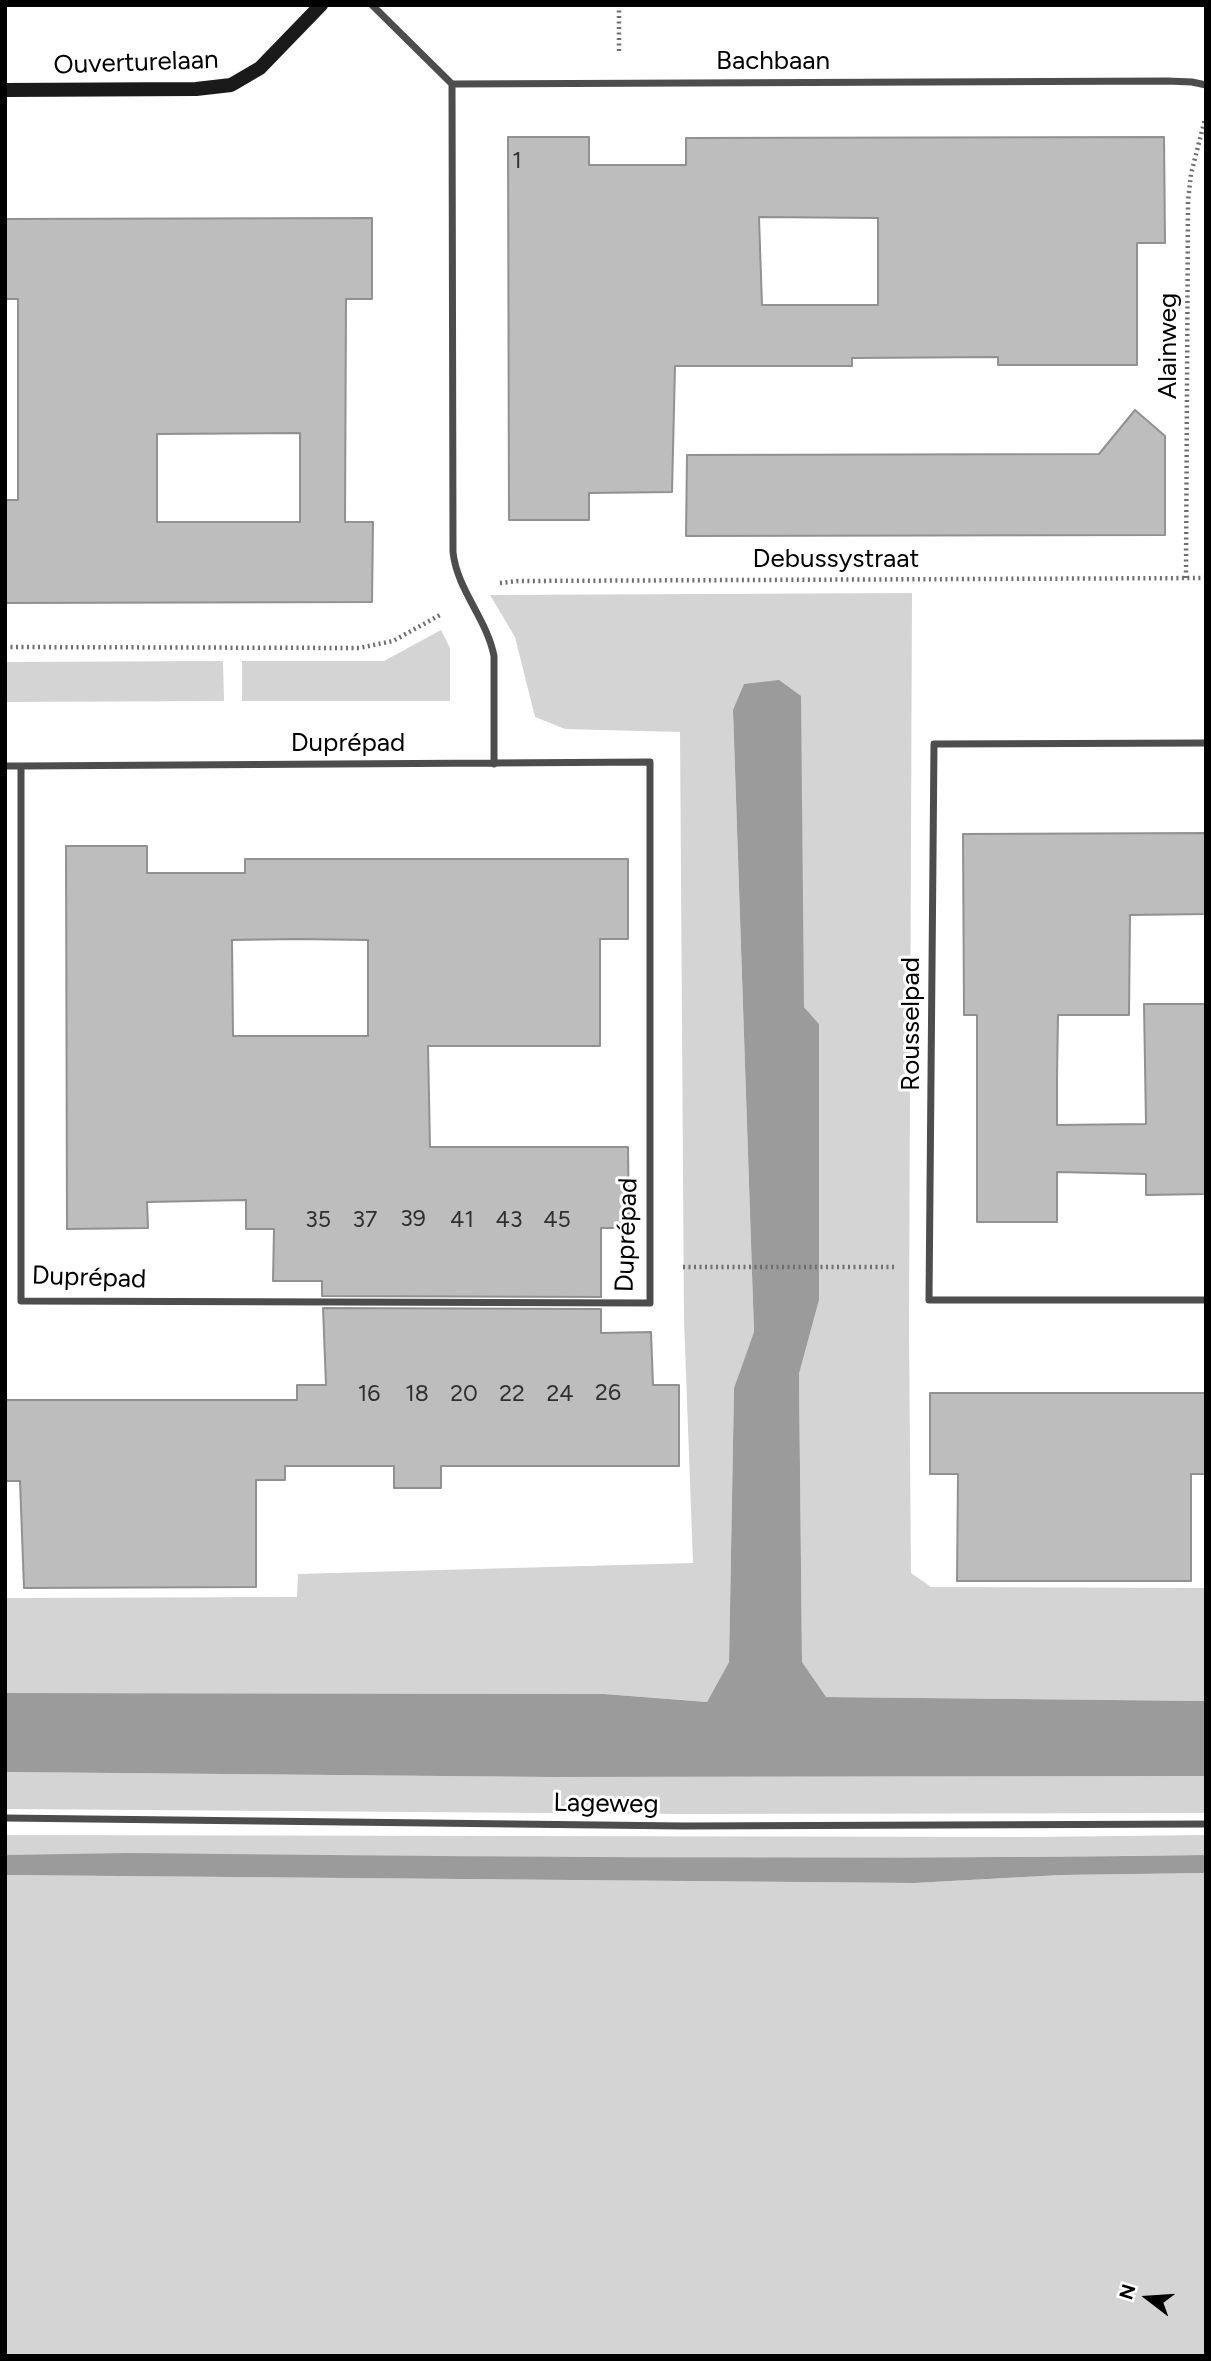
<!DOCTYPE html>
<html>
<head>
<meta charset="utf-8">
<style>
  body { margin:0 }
  #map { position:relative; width:1211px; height:2361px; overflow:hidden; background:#fff; font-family:Figtree,sans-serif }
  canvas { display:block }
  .frame { position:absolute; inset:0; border:7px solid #000; pointer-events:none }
  .north { position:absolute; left:1113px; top:2263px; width:70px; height:70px; -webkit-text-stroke:5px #fff; paint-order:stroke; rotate:287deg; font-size:19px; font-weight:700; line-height:28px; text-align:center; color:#000 }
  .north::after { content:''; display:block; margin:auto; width:24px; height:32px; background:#000; clip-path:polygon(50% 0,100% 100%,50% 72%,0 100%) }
</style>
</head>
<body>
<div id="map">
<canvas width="1211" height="2361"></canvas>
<div class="frame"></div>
<div class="north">N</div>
</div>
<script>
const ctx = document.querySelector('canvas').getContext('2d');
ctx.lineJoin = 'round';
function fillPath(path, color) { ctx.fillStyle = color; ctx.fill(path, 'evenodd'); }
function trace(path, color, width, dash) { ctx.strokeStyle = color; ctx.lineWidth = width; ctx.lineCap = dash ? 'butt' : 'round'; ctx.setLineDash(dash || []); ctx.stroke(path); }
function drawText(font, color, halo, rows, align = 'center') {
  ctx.font = font + ' Figtree,sans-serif'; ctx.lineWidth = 6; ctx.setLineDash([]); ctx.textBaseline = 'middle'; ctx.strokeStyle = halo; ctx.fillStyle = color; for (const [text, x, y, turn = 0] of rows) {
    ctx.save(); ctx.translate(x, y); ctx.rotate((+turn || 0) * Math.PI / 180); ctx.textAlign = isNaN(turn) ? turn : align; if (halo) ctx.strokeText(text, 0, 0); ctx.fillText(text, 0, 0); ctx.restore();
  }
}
fillPath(new Path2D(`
  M912,593L909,1327L911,1573L931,1587L1206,1588V1701L825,1697L802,1662L799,1374L819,1300V1024L804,1007L733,711L754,1333L734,1388L729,1662L707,1702L604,1694L5,1693V1598L297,1597L298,1574L693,1563L684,1320L680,732L565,729L535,717L515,637L490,595Z
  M441,630L450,648V701H242V661H384Z
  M223,661L224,701L5,702V662Z
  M5,1772L551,1777L1206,1776V1813L683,1814L5,1809Z
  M5,1835L1030,1837L1206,1835V1855C966,1858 727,1859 488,1857C327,1856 166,1853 5,1855Z
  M1206,1873V2356H5V1875L914,1883L1061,1875Z`), '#d4d4d4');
fillPath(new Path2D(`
  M779,680L801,696L804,1007L819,1024V1300L799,1374L802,1662L826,1697L1206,1701V1776L551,1777L5,1772V1693L604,1694L707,1702L729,1662L734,1388L754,1332L733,710L744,684Z
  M129,1853C488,1857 847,1860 1206,1855V1873L1061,1875L914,1883L5,1875V1855Z`), '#9b9b9b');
const building = new Path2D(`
  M508,137H589V165H686V138L1164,137L1165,243H1137V365H998V357L852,358V366H675L672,492L589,493V520H509ZM759,217L878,218V305H762Z
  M372,218V299H346L345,522H373L372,602L5,603V500H18V299H5V219ZM300,433V522H157V434Z
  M1135,410L1165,436V535L686,536L687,455L1099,454Z
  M1206,833V914L1130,915L1129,1015H1058L1057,1078V1125L1146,1124L1144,1004H1206V1194L1146,1195V1174L1057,1172V1222H977V1015H964L963,834Z
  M66,846H147V873H245V859H628V939H600V1046H428L430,1147H628L629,1228H601V1297L322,1296V1281H273L274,1229H246V1200L147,1202L148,1228L67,1229ZM296,939L368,940V1036H233L232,940Z
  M323,1308L601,1309V1333L651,1332L653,1385H679V1466H441V1488H394V1466H285V1480H256V1587L24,1588L20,1481H5V1400H297V1385H326Z
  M930,1393H1206V1474H1191V1581H957L958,1474H930Z`);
fillPath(building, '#bdbdbd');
trace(building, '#919191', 2);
trace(new Path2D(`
  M619,51V5
  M1186,578L1188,201L1191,174L1205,119
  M500,583L518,581L1206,578
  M5,647L359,648L393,641L440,615
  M683,1267H894`), '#6f6f6f', 4.5, [2, 3.5]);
trace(new Path2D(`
  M372,5L452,84L1167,81L1192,82L1206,85
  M452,84L453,552C457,590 487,619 494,656V764
  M1206,743L934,744L929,1300H1206
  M650,762V1303L21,1301V766Z
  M5,766H21
  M5,1818L683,1826L1206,1824`), '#4d4d4d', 7);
trace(new Path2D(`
  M5,90L196,89L231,85L260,68L321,5`), '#1a1a1a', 14);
drawText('23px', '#2f2f2f', null, [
  ["1",517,161],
  ["39",413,1219],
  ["35",318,1220],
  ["37",365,1220],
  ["41",462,1220],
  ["43",509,1220],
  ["45",557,1220],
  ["26",608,1393],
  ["16",369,1394],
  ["18",417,1394],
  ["20",464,1394],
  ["22",512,1394],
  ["24",560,1394]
]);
drawText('26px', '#000', '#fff', [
  ["Bachbaan",773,61],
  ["Ouverturelaan",136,63,-2],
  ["Alainweg",1168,346,-90],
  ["Debussystraat",836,559],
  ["Duprépad",348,743],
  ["Rousselpad",911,1024,-90],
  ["Duprépad",627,1235,-88],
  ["Duprépad",89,1278,2],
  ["Lageweg",606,1804,1]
]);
</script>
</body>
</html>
